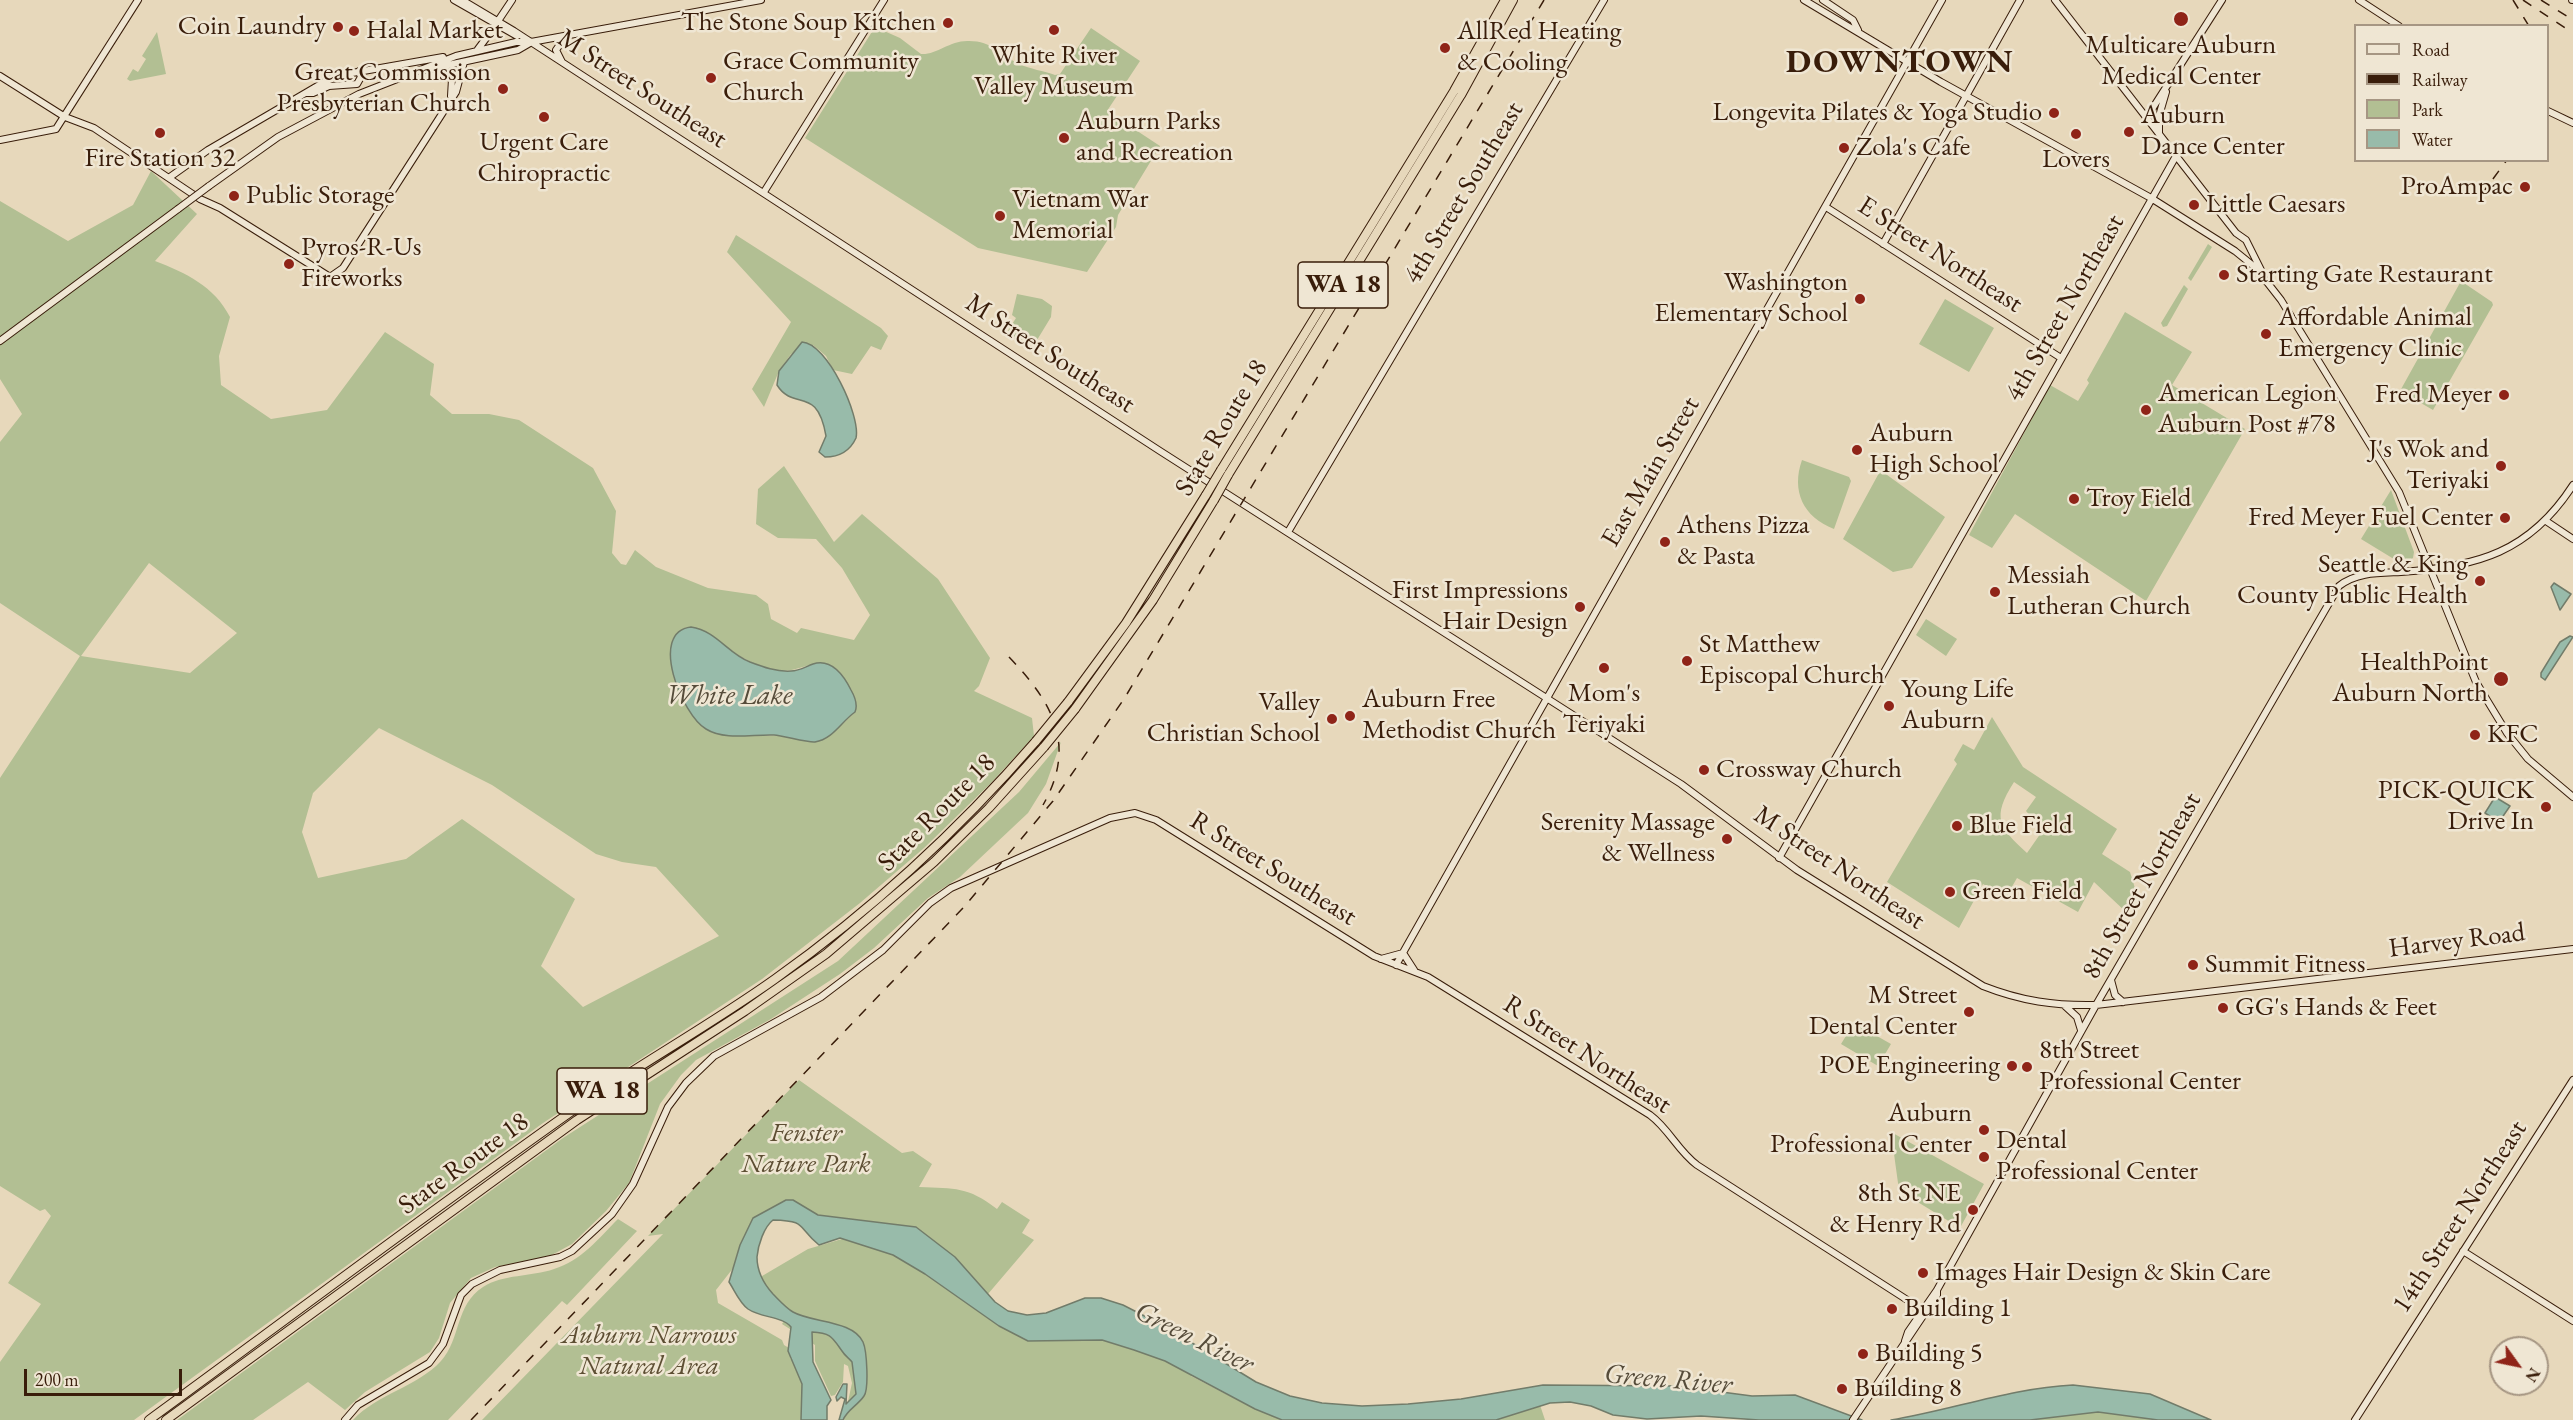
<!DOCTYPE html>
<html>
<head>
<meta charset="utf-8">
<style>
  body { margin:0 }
  #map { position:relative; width:2573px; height:1420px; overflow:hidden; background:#e7d8bb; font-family:"EB Garamond",serif }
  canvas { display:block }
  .legend { position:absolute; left:2354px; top:24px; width:195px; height:138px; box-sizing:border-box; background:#efe6d3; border:2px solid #a69683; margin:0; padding:8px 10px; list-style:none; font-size:18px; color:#391d0a }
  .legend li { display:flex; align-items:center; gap:12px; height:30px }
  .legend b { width:30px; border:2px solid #a69683 }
  .north { position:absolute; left:2489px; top:1336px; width:60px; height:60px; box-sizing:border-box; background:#efe6d3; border:2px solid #a69683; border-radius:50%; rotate:123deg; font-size:16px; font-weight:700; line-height:24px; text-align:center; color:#391d0a }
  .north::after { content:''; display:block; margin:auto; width:21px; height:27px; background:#8f2418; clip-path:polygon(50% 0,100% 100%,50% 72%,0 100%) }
  .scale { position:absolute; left:24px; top:1369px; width:158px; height:27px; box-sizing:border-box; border:3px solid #391d0a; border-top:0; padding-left:8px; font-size:18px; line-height:21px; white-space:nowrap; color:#391d0a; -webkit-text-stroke:4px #efe6d3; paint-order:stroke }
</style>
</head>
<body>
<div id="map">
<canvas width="2573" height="1420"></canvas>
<ul class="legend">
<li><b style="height:8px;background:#efe6d3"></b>Road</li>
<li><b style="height:8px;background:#391d0a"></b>Railway</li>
<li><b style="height:16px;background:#b2bf93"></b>Park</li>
<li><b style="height:16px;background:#98bbaa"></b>Water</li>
</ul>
<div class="north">N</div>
<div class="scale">200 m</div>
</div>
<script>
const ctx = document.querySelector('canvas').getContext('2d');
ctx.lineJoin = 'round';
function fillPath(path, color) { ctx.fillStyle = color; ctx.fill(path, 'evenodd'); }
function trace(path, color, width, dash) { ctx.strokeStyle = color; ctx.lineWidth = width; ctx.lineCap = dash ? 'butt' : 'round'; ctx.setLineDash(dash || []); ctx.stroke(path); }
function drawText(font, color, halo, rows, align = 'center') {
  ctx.font = font + ' "EB Garamond",serif'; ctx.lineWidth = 5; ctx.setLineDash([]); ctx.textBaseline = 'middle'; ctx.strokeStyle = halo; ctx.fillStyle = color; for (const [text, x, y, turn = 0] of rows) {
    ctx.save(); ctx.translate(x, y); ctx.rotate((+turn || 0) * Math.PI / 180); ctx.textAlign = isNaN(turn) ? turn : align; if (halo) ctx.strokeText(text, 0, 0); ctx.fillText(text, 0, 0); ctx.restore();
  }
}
fillPath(new Path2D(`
  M875,27L900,38L921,54C937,55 950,40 969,41C992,41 1001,55 1019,64C1030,69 1044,71 1055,75L1060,74L1091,28L1140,61L1107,111L1160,146L1118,215L1116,227L1087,272L978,248L805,138Z
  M157,32L166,74L130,81L127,79L133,69L138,72L146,59L142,56Z
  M151,171L197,214L155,261C186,273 214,286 230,317L219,356L221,385L271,419L327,410L385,332L434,364L430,395L452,414H489L519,420L593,468L616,511L612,553L621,564L626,565L635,550L656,567L708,588L756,595L768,604L771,619L797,633L801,628L854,640L870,615L842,568L816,539L778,538L756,524L758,489L784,466L834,542L862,514L938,579L990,658L979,686L974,691L1032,718L1034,736L992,782L924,848L860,903L762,979L543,1123L134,1420H0V1362L41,1304L8,1283L51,1216L45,1209L40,1211L0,1186V778L80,656L0,603V442L22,414L0,379V201L68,241L133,205ZM149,563L237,633L190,673L81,656ZM691,627C710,630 719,642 734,652C746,661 761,667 776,670C796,675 815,656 834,667C849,677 850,696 855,712L836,730L809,742C764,724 716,756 687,706C674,684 671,666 672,640L684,628ZM379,728L492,785L596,854L622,862L656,867L719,936L583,1007L541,966L575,899L462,819L406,859L318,878L302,832L313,793Z
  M736,235L881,328L888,336L881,350L871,346L852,374L833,370L826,356L813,345L791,354L779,371L764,407L752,389L791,322L727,252Z
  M2208,244L2212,247L2191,281L2188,278Z
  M2461,281L2492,302L2493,305L2433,410L2400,391Z
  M2184,285L2188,289L2167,326L2163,327L2161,323Z
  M1017,294L1042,299L1052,306L1051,317L1034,345L1023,338L1020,343L1006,334L1016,318L1012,315Z
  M1945,299L1994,328L1969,372L1919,344Z
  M2125,312L2192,352L2172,385L2245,429L2146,601L2015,514L1992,548L1969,535L2050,385L2078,401L2089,383L2087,380Z
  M1802,460L1849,477L1851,481L1834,529C1803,517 1791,491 1802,460Z
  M1883,472L1945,517L1912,568L1893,572L1843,539L1879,473Z
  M2391,490L2414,552L2413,558L2402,564L2361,539Z
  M1926,619L1957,639L1946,656L1916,635Z
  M1992,717L2023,767L2117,829L2102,854L2130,872L2138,898L2126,912L2094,882L2078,912L2017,878L2006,897L1983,884L1959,928L1887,882L1957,764L1954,760L1963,744L1974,750ZM2014,782L2036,797L2026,811L2043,830L2027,853C1999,827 1991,818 2014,782Z
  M1061,742L1046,784L1028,813L960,877L928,898L874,948L840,974L771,1019L696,1060L681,1075L660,1104L629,1183L606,1211L572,1244L550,1256L495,1267L471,1278L450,1303L439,1338L430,1352L365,1392L345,1410L308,1382L253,1420H177L563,1138L838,961L1019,792Z
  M1854,1023L1891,1044L1878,1066L1841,1044Z
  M799,1080L902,1153L913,1151L932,1164L919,1187C956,1189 967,1186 997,1209L1002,1202L1030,1220L1022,1233L1034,1240L988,1294L955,1257L916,1227L818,1215L793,1201L740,1245L734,1267L716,1290L718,1303L782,1340L784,1345L794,1351L790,1358L800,1369L808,1420H482L663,1234L648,1236Z
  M1891,1132L1984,1184L1960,1228L1903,1193L1898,1183Z
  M618,1219L637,1231L567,1305L562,1301L448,1420H353C377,1394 417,1387 441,1361C461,1339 455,1305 483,1287C503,1274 531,1277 554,1269C581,1261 599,1238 618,1219Z
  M859,1234L968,1300L1198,1366L1191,1376L1255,1409L1283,1420H844L852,1383L848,1366L844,1364L843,1382L835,1395L831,1396L815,1361V1345L782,1324L788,1315L757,1279L808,1249Z
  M1540,1405L1545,1420H1496Z
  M2098,1412L2158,1420H2030Z`), '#b2bf93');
const water = new Path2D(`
  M802,342C827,343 861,416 856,438C850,451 839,457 825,457L819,452L826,436C817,384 794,412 777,385L779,371Z
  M2554,583L2571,594L2560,610L2551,587Z
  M691,627C717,631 727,653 750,662C763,667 777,672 791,671C799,671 805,667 813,664C832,658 844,676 851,690C855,697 858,705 855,712C841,722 833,739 815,742C809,743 784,736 774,735C753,734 725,741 706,729C682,715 648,632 691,627Z
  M2570,636L2573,637L2545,680L2541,677V673L2560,642Z
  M2495,797L2510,806L2499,822L2485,813Z
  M786,1200H793L818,1215L916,1227L955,1257L995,1302L1008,1311L1027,1315L1046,1313L1085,1298H1101L1123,1305L1166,1327L1256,1382L1290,1396L1322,1403L1362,1406L1408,1404L1461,1399L1543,1385L1676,1386L1752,1396L1795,1395L1862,1420H1759L1701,1416L1647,1419L1613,1415L1591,1406L1570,1402L1550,1403L1496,1420H1282L1255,1409L1165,1361L1134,1350L1102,1340L1028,1341L999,1326L925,1274L893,1255L840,1238L819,1245C796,1226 808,1221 773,1220C764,1227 758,1245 757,1257C757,1271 763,1283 773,1294C779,1300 786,1308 793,1312C812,1323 853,1320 863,1342C867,1351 869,1389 864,1396C858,1405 847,1410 843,1420H839L845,1399L841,1397L837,1401L836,1397L843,1384H847L846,1404L856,1394L852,1362C849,1358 845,1356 842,1351C832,1337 831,1333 812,1332L813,1362L831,1400L827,1406V1420H801L802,1384L788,1351L791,1327C782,1316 761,1318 748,1309C739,1302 735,1291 729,1282L740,1245L753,1218Z
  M2073,1385L2150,1394L2211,1420H2158L2098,1412L2030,1420H1891C1952,1410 2011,1388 2073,1385Z`);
fillPath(water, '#98bbaa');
trace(water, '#727c6a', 1.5);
const secondary = new Path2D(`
  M454,0L517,36
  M462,0L514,31L1160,451L1681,784L1797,870L1983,986C2021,1001 2055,1006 2096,1005L2573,949
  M1804,0L1941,82L2151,198L2235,251L2256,268L2281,300L2399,492L2476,682L2507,733L2528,759L2573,797
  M1823,0L1853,20L1858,30
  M2055,0L2236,233L2246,240L2262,272
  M2359,0L2399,26
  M2572,0H2573
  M498,21L512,0
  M478,49L496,25
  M562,62L556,50L566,36
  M439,69L452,79L451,96
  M425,70L518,50L530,43
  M0,76L65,117L94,128L200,199L220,208L330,277L343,268L456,92L464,62
  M306,93H313L329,86L357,84L361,77L359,71
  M2548,111L2573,123
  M2147,117L2222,0
  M2159,134V116L2166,92
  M0,140L56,129L138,0
  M170,177L208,150L326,81L352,73L443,57
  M209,186L278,137L359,94L456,56L516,42H531L761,0
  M764,192L884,0
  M1826,207L2061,358
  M1883,244L2020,0
  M0,341L178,209
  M2546,521L2573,539
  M1288,532L1604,0
  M1779,858L2176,156
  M1381,959L1403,953L1414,970
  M1396,965L1942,0
  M2111,980L2115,995L2123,1002
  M2064,1005L2077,1017L2081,1030
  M2463,1251L2573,1321
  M1905,1341L1908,1332L1937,1290
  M345,1420L358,1405L429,1363L443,1344L461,1295L472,1284L500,1270L560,1257L572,1251L612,1214L633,1184L668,1107L686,1083L714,1056L821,997L883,950L930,903L951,888L1110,818L1135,813L1156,820L1374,956L1428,977L1650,1115C1669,1129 1678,1151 1697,1165L1926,1312
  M1853,1420L1937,1295V1290L2096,1005L2339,586C2357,572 2379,573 2401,572C2477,567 2530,552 2573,485
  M2355,1420L2573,1080`);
const highway = new Path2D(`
  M1221,470L1454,91L1505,0
  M1228,475L1461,95L1513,0
  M1068,702L1126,623L1206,495
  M1075,709L1153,600L1214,500
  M149,1420C290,1317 429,1212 572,1111C638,1065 709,1026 775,979C872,910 958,831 1036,741
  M166,1420L577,1120L745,1011L826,954L934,862L989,808L1044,747`);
trace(secondary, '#391d0a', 8);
trace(highway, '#391d0a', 10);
trace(secondary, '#efe6d3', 6);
trace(highway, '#e7d8bb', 8);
trace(new Path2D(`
  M2513,0L2529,26
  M2523,0L2573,33
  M2541,0L2573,20
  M2481,195L2507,160
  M1009,657C1053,703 1077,745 1043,805
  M471,1420L964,907L1053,801L1124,699L1544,0`), '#391d0a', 1.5, [10, 10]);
const secondaryBridge = new Path2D(`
  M178,209L209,186`);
const highwayBridge = new Path2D(`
  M1206,495L1221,470
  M1214,500L1228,475
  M1036,741L1068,702
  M1044,747L1075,709`);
trace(secondaryBridge, '#391d0a', 8, []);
trace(highwayBridge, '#391d0a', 10, []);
trace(secondaryBridge, '#efe6d3', 6);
trace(highwayBridge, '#e7d8bb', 8);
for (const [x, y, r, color] of [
  [2181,19,8,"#8f2418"],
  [948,23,6,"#8f2418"],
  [338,27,6,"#8f2418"],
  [1054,30,6,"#8f2418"],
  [354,31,6,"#8f2418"],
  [1445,48,6,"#8f2418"],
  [711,78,6,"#8f2418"],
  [503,89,6,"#8f2418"],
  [2054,113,6,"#8f2418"],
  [544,117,6,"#8f2418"],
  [2129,132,6,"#8f2418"],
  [160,133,6,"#8f2418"],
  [2076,134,6,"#8f2418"],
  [1064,138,6,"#8f2418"],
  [1844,148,6,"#8f2418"],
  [2525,187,6,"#8f2418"],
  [234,196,6,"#8f2418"],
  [2194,205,6,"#8f2418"],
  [1000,216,6,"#8f2418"],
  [289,264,6,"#8f2418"],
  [2224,275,6,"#8f2418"],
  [1860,299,6,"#8f2418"],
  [2266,334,6,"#8f2418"],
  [2504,395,6,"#8f2418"],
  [2146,410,6,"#8f2418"],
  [1857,450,6,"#8f2418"],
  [2501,466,6,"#8f2418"],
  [2074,499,6,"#8f2418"],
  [2505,518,6,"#8f2418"],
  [1665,542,6,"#8f2418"],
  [2480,581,6,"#8f2418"],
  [1995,592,6,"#8f2418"],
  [1580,607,6,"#8f2418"],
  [1687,661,6,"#8f2418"],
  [1604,668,6,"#8f2418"],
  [2501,679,8,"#8f2418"],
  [1889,706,6,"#8f2418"],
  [1350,716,6,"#8f2418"],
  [1332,719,6,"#8f2418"],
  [2475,735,6,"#8f2418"],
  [1704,770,6,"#8f2418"],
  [2546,807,6,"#8f2418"],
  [1957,826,6,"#8f2418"],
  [1727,839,6,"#8f2418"],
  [1950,892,6,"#8f2418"],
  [2193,965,6,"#8f2418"],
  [2223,1008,6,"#8f2418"],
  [1969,1012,6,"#8f2418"],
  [2012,1066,6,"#8f2418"],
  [2027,1067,6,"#8f2418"],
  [1984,1130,6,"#8f2418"],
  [1984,1157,6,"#8f2418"],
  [1973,1210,6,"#8f2418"],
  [1923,1273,6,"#8f2418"],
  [1892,1309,6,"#8f2418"],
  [1863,1354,6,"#8f2418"],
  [1842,1389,6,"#8f2418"]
]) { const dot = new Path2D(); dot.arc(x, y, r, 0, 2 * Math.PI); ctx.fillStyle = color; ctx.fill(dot); trace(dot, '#efe6d3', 2); }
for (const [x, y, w] of [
  [1343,285,90],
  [602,1091,90]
]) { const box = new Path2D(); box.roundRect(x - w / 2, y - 23, w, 46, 4.5); ctx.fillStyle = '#efe6d3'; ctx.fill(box); trace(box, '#391d0a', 1.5); }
drawText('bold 26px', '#391d0a', null, [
  ["WA 18",1343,285],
  ["WA 18",602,1091]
]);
drawText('27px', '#391d0a', '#efe6d3', [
  ["The Stone Soup Kitchen",936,23,"right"],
  ["Coin Laundry",326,27,"right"],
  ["Halal Market",366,31],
  ["AllRed Heating",1457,32],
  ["& Cooling",1457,63],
  ["Multicare Auburn",2181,46,"center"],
  ["Medical Center",2181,77,"center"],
  ["White River",1054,56,"center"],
  ["Valley Museum",1054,87,"center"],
  ["Grace Community",723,62],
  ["Church",723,93],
  ["Great Commission",491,73,"right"],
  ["Presbyterian Church",491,104,"right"],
  ["Longevita Pilates & Yoga Studio",2042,113,"right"],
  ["Auburn",2141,116],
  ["Dance Center",2141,147],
  ["Auburn Parks",1076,122],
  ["and Recreation",1076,153],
  ["Urgent Care",544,143,"center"],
  ["Chiropractic",544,174,"center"],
  ["Zola's Cafe",1856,148],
  ["Fire Station 32",160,159,"center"],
  ["Lovers",2076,160,"center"],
  ["ProAmpac",2513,187,"right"],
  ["Public Storage",246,196],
  ["Vietnam War",1012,200],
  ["Memorial",1012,231],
  ["Little Caesars",2206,205],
  ["Pyros-R-Us",301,248],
  ["Fireworks",301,279],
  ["Starting Gate Restaurant",2236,275],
  ["Washington",1848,283,"right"],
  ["Elementary School",1848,314,"right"],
  ["Affordable Animal",2278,318],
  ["Emergency Clinic",2278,349],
  ["American Legion",2158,394],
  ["Auburn Post #78",2158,425],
  ["Fred Meyer",2492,395,"right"],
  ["Auburn",1869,434],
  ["High School",1869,465],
  ["J's Wok and",2489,450,"right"],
  ["Teriyaki",2489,481,"right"],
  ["Troy Field",2086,499],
  ["Fred Meyer Fuel Center",2493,518,"right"],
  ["Athens Pizza",1677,526],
  ["& Pasta",1677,557],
  ["Seattle & King",2468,565,"right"],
  ["County Public Health",2468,596,"right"],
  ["Messiah",2007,576],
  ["Lutheran Church",2007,607],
  ["First Impressions",1568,591,"right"],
  ["Hair Design",1568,622,"right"],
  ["St Matthew",1699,645],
  ["Episcopal Church",1699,676],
  ["HealthPoint",2488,663,"right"],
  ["Auburn North",2488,694,"right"],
  ["Young Life",1901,690],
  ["Auburn",1901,721],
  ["Mom's",1604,694,"center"],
  ["Teriyaki",1604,725,"center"],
  ["Auburn Free",1362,700],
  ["Methodist Church",1362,731],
  ["Valley",1320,703,"right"],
  ["Christian School",1320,734,"right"],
  ["KFC",2487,735],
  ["Crossway Church",1716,770],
  ["PICK-QUICK",2534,791,"right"],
  ["Drive In",2534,822,"right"],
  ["Serenity Massage",1715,823,"right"],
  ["& Wellness",1715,854,"right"],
  ["Blue Field",1969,826],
  ["Green Field",1962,892],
  ["Summit Fitness",2205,965],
  ["M Street",1957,996,"right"],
  ["Dental Center",1957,1027,"right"],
  ["GG's Hands & Feet",2235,1008],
  ["8th Street",2039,1051],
  ["Professional Center",2039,1082],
  ["POE Engineering",2000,1066,"right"],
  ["Auburn",1972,1114,"right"],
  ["Professional Center",1972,1145,"right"],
  ["Dental",1996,1141],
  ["Professional Center",1996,1172],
  ["8th St NE",1961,1194,"right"],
  ["& Henry Rd",1961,1225,"right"],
  ["Images Hair Design & Skin Care",1935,1273],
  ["Building 1",1904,1309],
  ["Building 5",1875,1354],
  ["Building 8",1854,1389]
], 'left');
drawText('27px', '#391d0a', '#efe6d3', [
  ["M Street Southeast",642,89,33],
  ["4th Street Southeast",1464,193,-59],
  ["E Street Northeast",1940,255,33],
  ["4th Street Northeast",2065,308,-60],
  ["M Street Southeast",1050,354,33],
  ["State Route 18",1222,428,-59],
  ["East Main Street",1651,472,-60],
  ["State Route 18",937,813,-45],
  ["M Street Northeast",1839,868,34],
  ["R Street Southeast",1273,869,32],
  ["8th Street Northeast",2142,886,-60],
  ["Harvey Road",2457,941,-7],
  ["R Street Northeast",1587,1055,33],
  ["State Route 18",464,1164,-36],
  ["14th Street Northeast",2460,1217,-57]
]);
drawText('italic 27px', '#5d4e33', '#efe6d3', [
  ["Fenster",806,1134],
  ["Nature Park",806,1165],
  ["Auburn Narrows",649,1336],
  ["Natural Area",649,1367]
]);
drawText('italic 28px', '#564c3a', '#efe6d3', [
  ["White Lake",729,696],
  ["Green River",1194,1338,26],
  ["Green River",1668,1380,5]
]);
ctx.letterSpacing = '1.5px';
drawText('bold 33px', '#391d0a', '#efe6d3', [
  ["DOWNTOWN",1900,63]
]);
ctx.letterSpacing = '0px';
</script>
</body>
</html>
